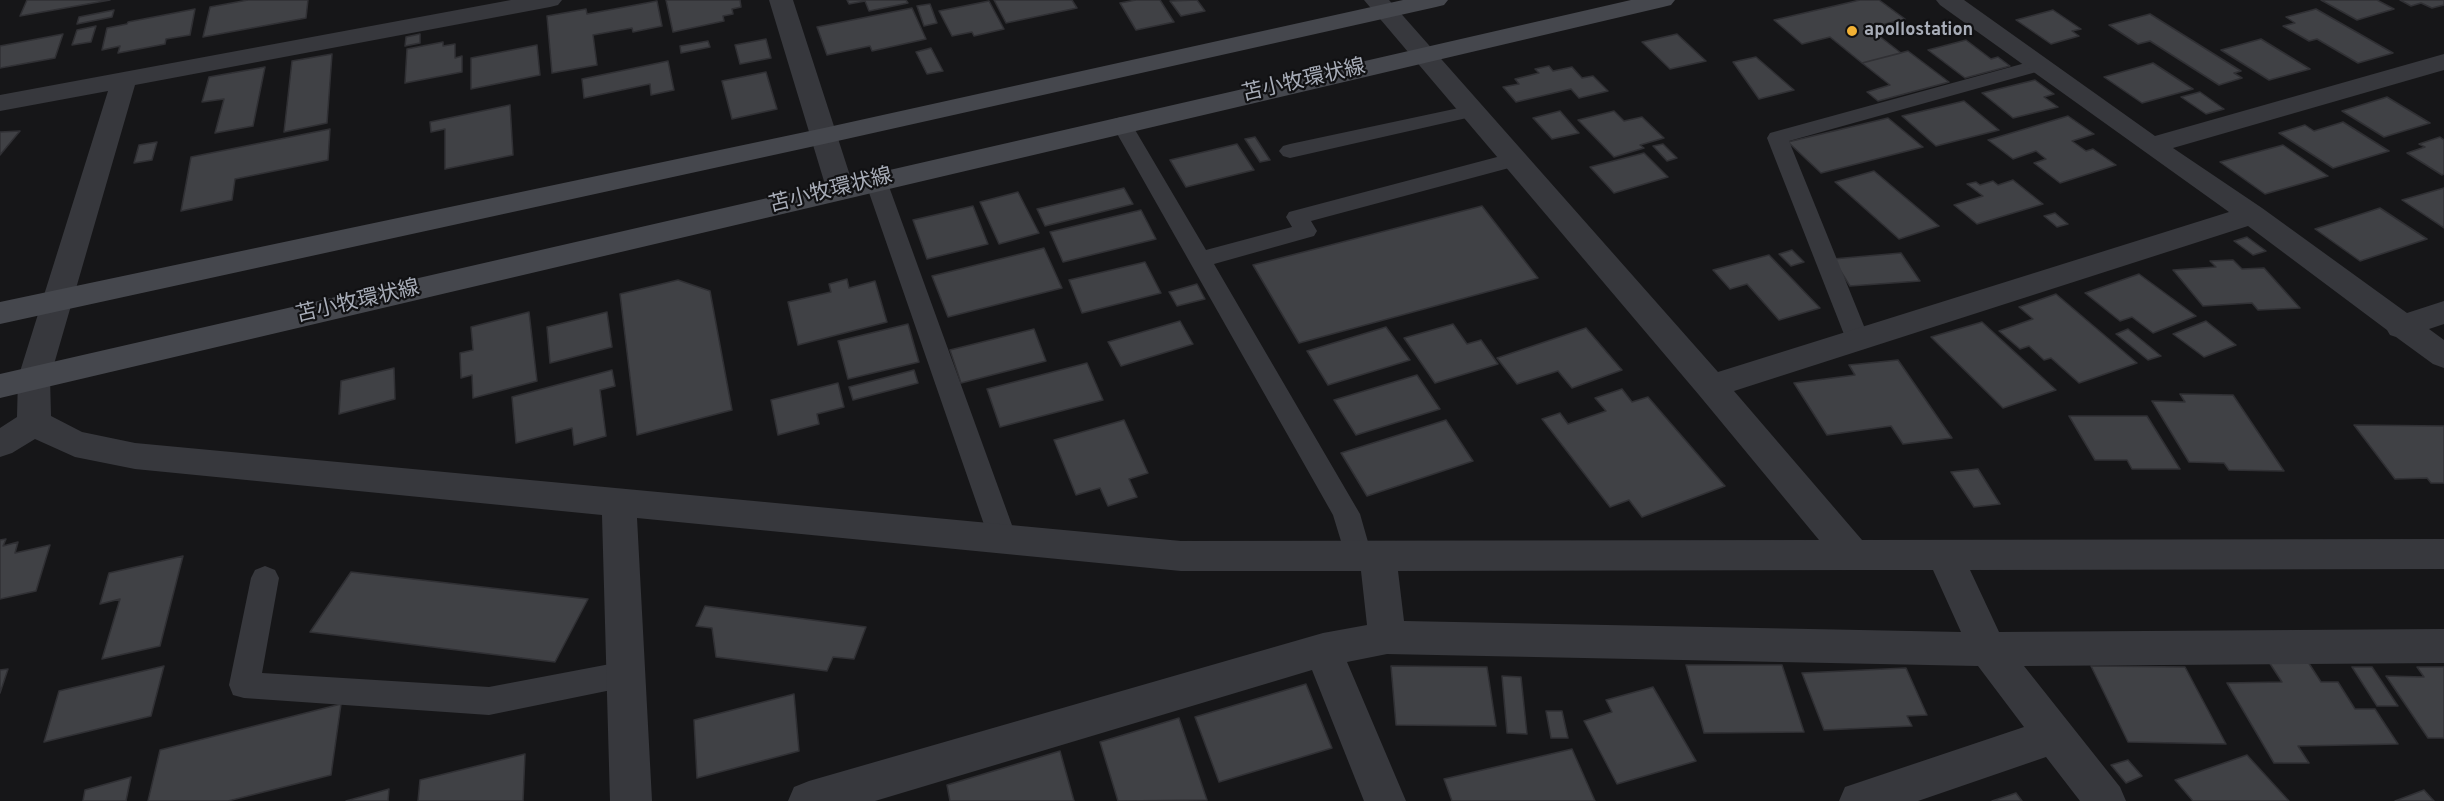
<!DOCTYPE html>
<html>
<head>
<meta charset="utf-8">
<style>
  body { margin:0 }
  canvas { display:block; background:#161618 }
</style>
</head>
<body>
<canvas width="2444" height="801"></canvas>
<script>
const ctx = document.querySelector('canvas').getContext('2d');
ctx.lineJoin = 'round';
function fillPath(path, color) { ctx.fillStyle = color; ctx.fill(path, 'evenodd'); }
function trace(path, color, width, dash) { ctx.strokeStyle = color; ctx.lineWidth = width; ctx.lineCap = dash ? 'butt' : 'round'; ctx.setLineDash(dash || []); ctx.stroke(path); }
function drawText(font, color, halo, rows, align = 'center') {
  ctx.font = font + ' Overpass,"Noto Sans JP",sans-serif'; ctx.lineWidth = 4.5; ctx.setLineDash([]); ctx.textBaseline = 'middle'; ctx.strokeStyle = halo; ctx.fillStyle = color; for (const [text, x, y, turn = 0] of rows) {
    ctx.save(); ctx.translate(x, y); ctx.rotate((+turn || 0) * Math.PI / 180); ctx.textAlign = isNaN(turn) ? turn : align; if (halo) ctx.strokeText(text, 0, 0); ctx.fillText(text, 0, 0); ctx.restore();
  }
}
const building = new Path2D(`
  M27,0H110L20,16Z
  M248,0H308L306,18L203,37L210,7Z
  M666,0H740L741,7L732,9L733,14L723,16L724,21L673,32Z
  M847,0H906L908,3L869,11L865,1L849,4Z
  M994,0H1072L1077,8L1006,23Z
  M1136,0H1160L1174,22L1136,30L1120,3Z
  M1197,0L1205,11L1181,16L1170,1Z
  M1860,0H1879L1905,19L1869,28L1901,53L1862,63L1830,37L1802,44L1774,20Z
  M2321,0H2377L2394,9L2357,20Z
  M2400,0H2444V5L2432,8L2421,3L2411,6Z
  M657,1L662,26L633,32L632,28L593,35L597,65L552,73L547,16L586,9L587,14Z
  M989,1L1004,29L974,36L972,32L952,36L939,11Z
  M930,4L937,23L924,26L917,6Z
  M912,8L926,39L872,51L870,46L827,55L817,27Z
  M195,9L190,35L166,39L165,44L118,53L120,46L102,50L107,28L127,24L128,22Z
  M2316,9L2393,53L2358,63L2317,39L2309,41L2283,26L2295,23L2286,17Z
  M114,10L112,17L77,24L79,17Z
  M2053,10L2081,29L2072,31L2079,36L2051,44L2016,20Z
  M2150,14L2241,71L2234,73L2242,78L2219,85L2150,41L2138,44L2109,25Z
  M96,26L91,42L72,45L77,30Z
  M63,34L55,58L0,68V46Z
  M420,34V43L405,46L406,37Z
  M1677,34L1706,61L1670,69L1642,42Z
  M766,39L771,58L740,64L735,45Z
  M2261,39L2310,69L2269,80L2221,50Z
  M1966,40L1991,59L1998,57L2010,66L1965,78L1928,50Z
  M708,41L710,47L681,53L680,46Z
  M443,42V46L455,44V58L462,56V72L405,83L407,49Z
  M537,45L540,75L471,89V58Z
  M931,48L943,71L927,74L916,52Z
  M1908,51L1949,82L1878,101L1867,92L1890,85L1862,63Z
  M332,54L327,123L284,132L292,61Z
  M1756,57L1794,90L1759,99L1733,62Z
  M668,61L674,90L651,95L650,84L584,98L582,79Z
  M2153,63L2193,89L2142,103L2104,77Z
  M1549,66L1553,71L1572,67L1582,78L1593,76L1608,91L1579,98L1571,89L1516,102L1503,87L1519,84L1515,79L1539,73L1535,69Z
  M265,67L253,126L215,133L224,99L202,102L209,77Z
  M766,72L777,109L732,119L722,81Z
  M2035,80L2054,94L2044,97L2058,107L2013,118L1982,93Z
  M2200,92L2224,109L2206,114L2181,97Z
  M2387,97L2430,123L2384,137L2342,111Z
  M1964,101L1999,130L1936,146L1902,116Z
  M510,105L513,155L445,169V129L431,132L430,122Z
  M1560,111L1579,133L1552,139L1533,118Z
  M1614,111L1624,121L1642,117L1664,138L1640,145L1644,148L1614,157L1578,120Z
  M2068,116L2094,134L2072,141L2086,151L2093,149L2116,165L2060,183L2034,163L2046,159L2036,151L2013,159L1988,140Z
  M1888,118L1923,147L1821,173L1788,142Z
  M2343,122L2389,151L2333,168L2279,133L2305,125L2314,131Z
  M330,129L328,160L235,179L232,200L181,211L191,157Z
  M20,131L0,155V132Z
  M1255,137L1270,160L1260,162L1245,139Z
  M2440,137L2444,140V174L2442,175L2407,153L2425,147L2419,144Z
  M157,142L152,160L134,163L139,145Z
  M1237,144L1254,170L1186,187L1170,160Z
  M1663,144L1677,158L1667,161L1653,146Z
  M2283,145L2328,176L2265,194L2220,162Z
  M1644,153L1668,177L1614,193L1590,167Z
  M1874,171L1939,226L1899,239L1835,182Z
  M2013,180L2043,204L1977,224L1954,205L1983,196L1967,184L1976,182L1980,185L1993,181L1998,185Z
  M1124,188L1133,204L1045,226L1037,209Z
  M2444,188V228L2402,200Z
  M1018,192L1039,233L999,244L980,202Z
  M973,206L988,244L927,259L913,220Z
  M1482,206L1538,278L1299,343L1253,265Z
  M2380,208L2427,239L2360,261L2315,229Z
  M1141,210L1156,239L1063,262L1050,232Z
  M2055,213L2068,224L2057,227L2044,216Z
  M2247,237L2266,251L2253,255L2234,241Z
  M1044,248L1062,288L948,317L932,276Z
  M1792,250L1804,262L1791,266L1779,254Z
  M1901,253L1920,281L1850,286L1833,259Z
  M1769,255L1820,308L1779,320L1747,284L1730,289L1713,270Z
  M2233,260L2242,269L2264,268L2300,308L2258,310L2252,303L2203,306L2173,270L2216,267L2210,261Z
  M1145,262L1161,293L1082,313L1069,280Z
  M2139,274L2196,316L2153,333L2132,317L2120,321L2085,293Z
  M847,279L849,288L875,281L887,322L798,345L788,302L831,292L829,284Z
  M678,280L710,291L732,410L637,435L620,294Z
  M1197,284L1205,299L1177,306L1169,292Z
  M2056,294L2137,363L2079,383L2051,358L2044,360L2029,346L2020,349L1999,331L2033,319L2019,307Z
  M529,312L537,381L473,398L472,375L461,378L460,353L473,350L471,327Z
  M607,312L612,347L550,363L547,327Z
  M1180,321L1193,344L1121,366L1108,342Z
  M2206,321L2236,345L2204,357L2173,334Z
  M1982,322L2056,390L2003,408L1931,337Z
  M908,324L919,362L848,379L838,341Z
  M1453,324L1467,344L1481,340L1498,364L1435,383L1404,338Z
  M1386,327L1410,360L1328,385L1307,351Z
  M1586,328L1622,370L1572,388L1558,371L1517,384L1497,358Z
  M1034,329L1046,361L961,383L950,350Z
  M2128,329L2161,356L2148,360L2116,334Z
  M1898,360L1952,438L1903,444L1891,426L1827,435L1794,383L1855,375L1849,365Z
  M1087,363L1103,400L1000,427L987,389Z
  M394,368L395,399L339,414L341,381Z
  M612,370L615,386L600,390L606,436L574,445L572,428L516,443L512,397Z
  M914,370L918,383L853,400L849,387Z
  M1417,375L1440,409L1356,435L1334,400Z
  M838,383L844,407L817,414L819,424L778,435L771,400Z
  M1622,389L1632,402L1648,397L1725,486L1642,517L1629,500L1610,507L1542,419L1560,413L1568,424L1606,411L1595,398Z
  M2180,394L2233,395L2284,471L2229,470L2224,463L2189,462L2152,401L2185,402Z
  M2069,416H2147L2180,469H2132L2127,460H2095Z
  M1124,420L1148,473L1129,479L1137,497L1108,506L1100,488L1076,495L1054,440Z
  M1446,420L1473,461L1367,496L1341,453Z
  M2354,425L2444,426V483H2431L2427,478L2395,479Z
  M1978,469L2000,504L1974,507L1951,472Z
  M6,539L3,546L18,542L15,553L50,545L36,591L0,599V540Z
  M183,556L160,646L102,659L120,599L100,604L109,573Z
  M351,572L588,599L555,662L310,632Z
  M705,606L866,627L854,659L833,657L827,671L716,657L712,628L696,626Z
  M2269,662H2308L2321,682H2338L2355,709H2375L2398,744L2298,746L2309,763H2274L2227,683L2282,682Z
  M1686,665H1782L1804,732L1704,733Z
  M164,666L151,716L44,742L59,691Z
  M1391,666L1487,667L1496,726L1396,725Z
  M2091,666L2185,667L2226,744L2128,742Z
  M2352,667H2372L2398,706H2377Z
  M2417,667H2444V738H2428L2386,676L2424,677Z
  M1906,668L1927,715L1907,716L1912,726L1824,730L1802,673Z
  M8,669L0,693V670Z
  M1502,676L1521,677L1527,734L1507,733Z
  M1306,684L1332,748L1219,782L1195,717Z
  M1653,687L1696,761L1617,784L1584,721L1612,712L1606,700Z
  M794,694L799,751L697,778L694,720Z
  M341,704L331,775L228,801H148L160,750Z
  M1546,711H1562L1568,738H1551Z
  M1179,718L1207,800L1118,801L1100,742Z
  M1572,749L1595,801H1452L1444,779Z
  M1060,751L1074,801H950L947,785Z
  M525,754L523,801H418L420,780Z
  M2247,755L2289,801H2193L2175,780Z
  M2128,760L2142,776L2126,783L2111,765Z
  M131,777L126,801H83L85,790Z
  M389,789L388,801H346Z
  M2424,790L2434,801H2395Z
  M2016,793L2022,801H1992Z`);
fillPath(building, '#404145');
trace(building, '#303034', 1.5);
fillPath(new Path2D(`
  M2040,59L2047,61L2050,65L2047,69L1789,141L1870,341L1867,347L1858,350L1849,347L1767,138L1770,133Z
  M1473,105L1480,107L1483,111L1480,115L1290,158L1283,156L1279,151L1283,146L1290,144Z
  M1121,117L1128,119L1131,123L1206,250L1292,227L1286,217L1289,212L1516,152L1524,154L1527,159L1524,164L1311,221L1317,231L1314,236L1214,264L1360,514L1372,556L1368,564L1358,568L1348,564L1333,515L1111,123L1114,119Z
  M876,174L884,176L887,181L1017,539L1013,547L1003,550L993,547L989,539L865,181L868,176Z
  M265,566L275,570L279,578L262,673L489,687L626,661L637,665L641,674L637,683L626,687L489,715L244,698L233,695L229,685L251,578L255,570Z`), '#37383d');
fillPath(new Path2D(`
  M511,0H562L558,5L550,7L135,85L50,378L51,416L82,432L135,443L1181,541L1819,540L1699,395L1364,0H1389L1718,372L2229,212L1940,5L1936,0H1964L2155,136L2444,54V70L2173,148L2262,208L2407,313L2444,301V324L2429,329L2444,340V368L2433,364L2396,337L2390,335L2387,330L2248,226L1734,391L1862,540L2444,539V569L1970,570L1999,632L2444,629V663L2024,666L2120,787L2126,801H2080L2046,757L1918,801H1839L1845,787L2024,727L1978,666L1387,654L1347,662L1406,801H1364L1312,670L875,801H788L794,787L809,781L1323,633L1367,625L1361,571H1181L637,518L652,801H610L602,515L135,469L75,457L35,439L12,453L0,457V428L17,417L18,378L108,91L0,111V95ZM1853,570H1933L1961,632L1404,621L1398,571Z
  M769,0H793L855,191L851,197L841,200L831,197L827,191Z`), '#37383d');
fillPath(new Path2D(`
  M1403,0H1448L1444,5L1436,7L824,144L0,324V302L824,128Z
  M1631,0H1675L1671,5L1663,7L0,398V374Z`), '#45474d');
for (const [x, y, r, color] of [
  [1852,31,6,"#f2b134"]
]) { const dot = new Path2D(); dot.arc(x, y, r, 0, 2 * Math.PI); ctx.fillStyle = color; ctx.fill(dot); trace(dot, '#111113', 2); }
drawText('bold 18px', '#a8adb8', '#111113', [
  ["apollostation",1864,31]
], 'left');
drawText('21px', '#a8adb8', '#111113', [
  ["苫小牧環状線",1304,82,-13],
  ["苫小牧環状線",831,192,-14],
  ["苫小牧環状線",358,303,-13]
]);
</script>
</body>
</html>
